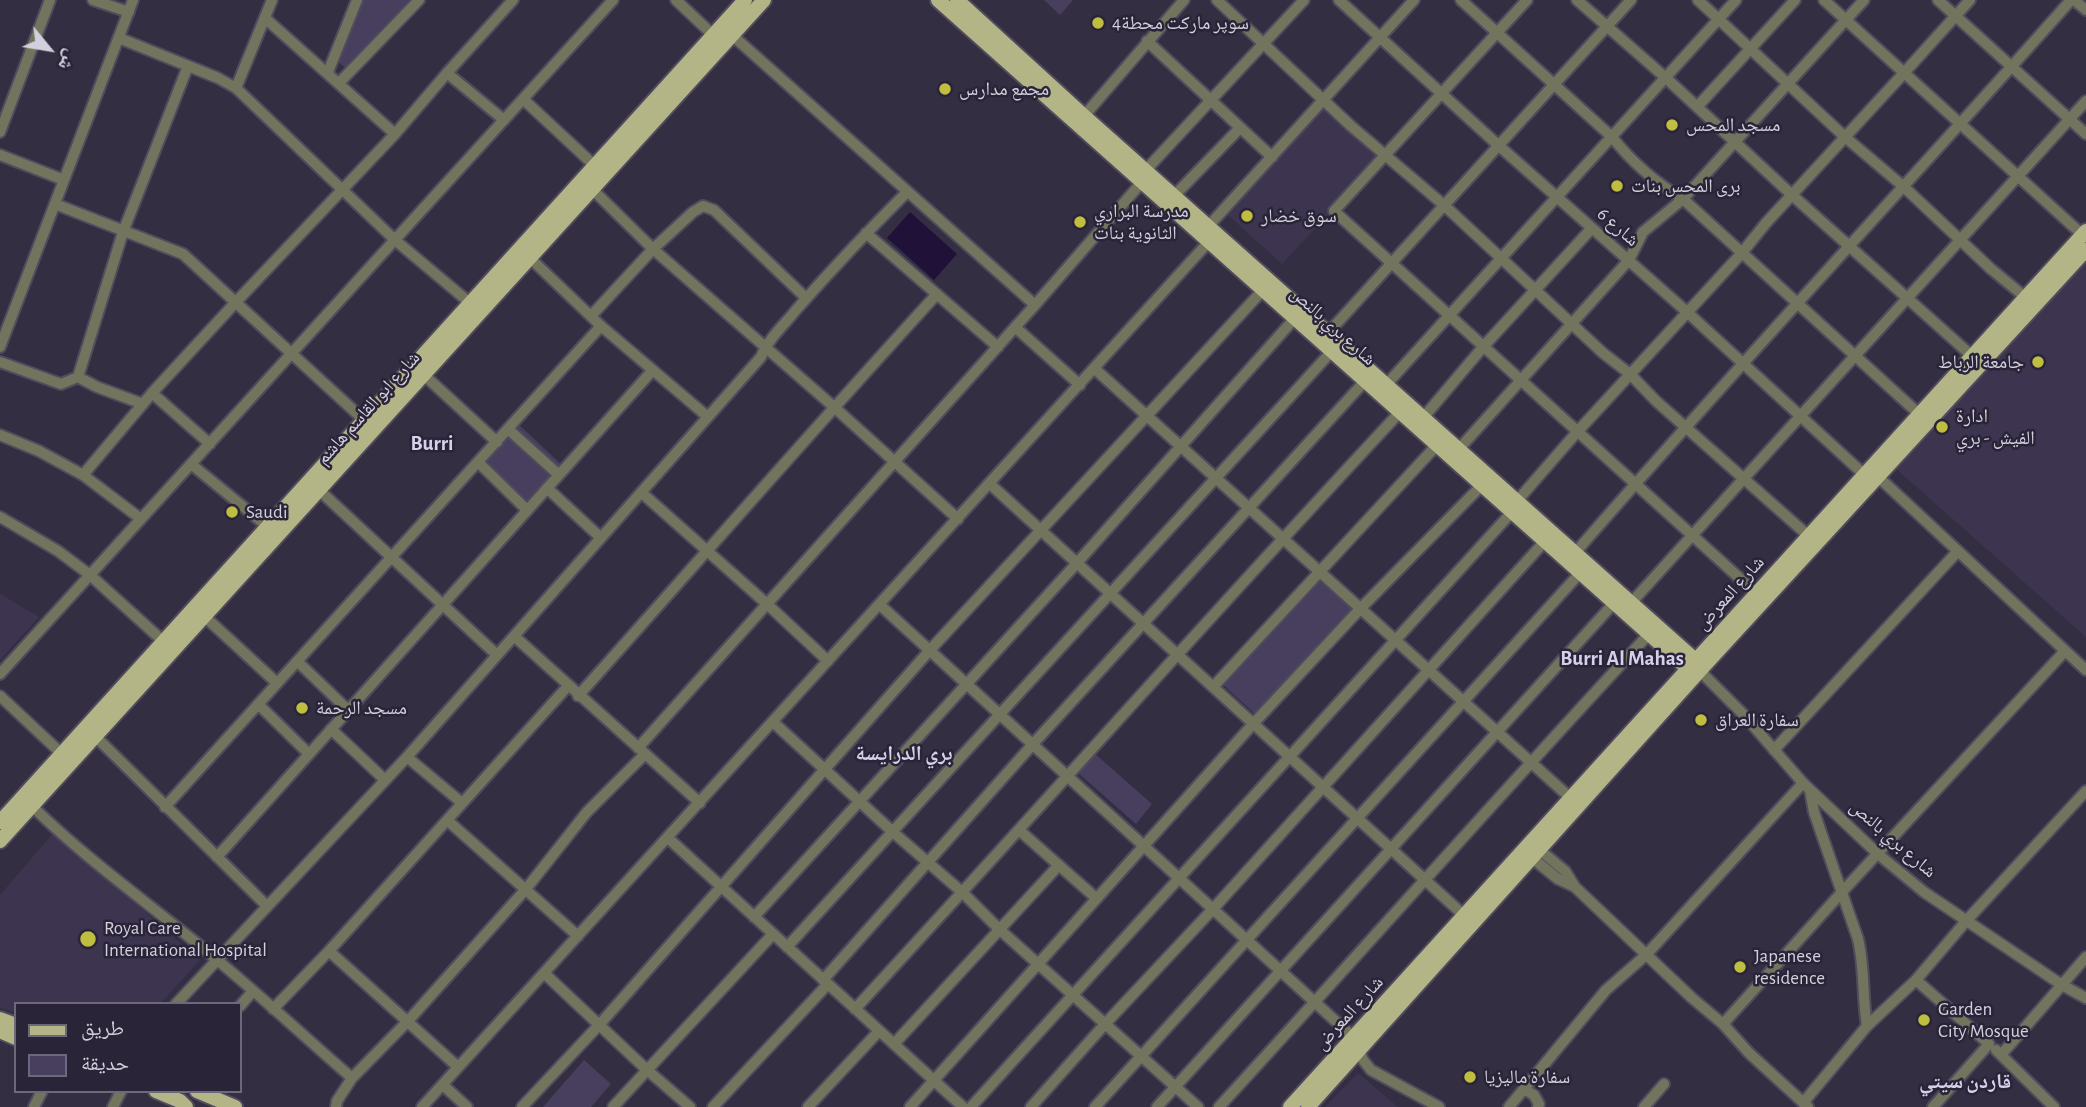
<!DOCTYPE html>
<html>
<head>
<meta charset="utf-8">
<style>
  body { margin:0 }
  #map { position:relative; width:2086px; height:1107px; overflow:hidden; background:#342e42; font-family:"Alegreya Sans","Noto Naskh Arabic",sans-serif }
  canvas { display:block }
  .legend { position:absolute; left:14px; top:1002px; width:228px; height:91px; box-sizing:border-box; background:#2a2438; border:2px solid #6e697a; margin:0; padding:9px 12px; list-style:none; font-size:21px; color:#d3d0dd }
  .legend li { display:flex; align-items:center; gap:14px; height:35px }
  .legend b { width:35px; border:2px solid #6e697a }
  .north { position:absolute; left:14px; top:14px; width:70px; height:70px; -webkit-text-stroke:5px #2a2438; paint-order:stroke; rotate:120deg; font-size:19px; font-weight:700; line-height:28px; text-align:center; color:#d3d0dd }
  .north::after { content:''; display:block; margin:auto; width:24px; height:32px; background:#d3d0dd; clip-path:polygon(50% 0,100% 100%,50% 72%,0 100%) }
</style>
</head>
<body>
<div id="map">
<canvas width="2086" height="1107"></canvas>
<ul class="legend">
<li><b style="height:9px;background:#b4b587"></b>طريق</li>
<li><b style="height:19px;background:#483f5f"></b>حديقة</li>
</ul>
<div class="north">ش</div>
</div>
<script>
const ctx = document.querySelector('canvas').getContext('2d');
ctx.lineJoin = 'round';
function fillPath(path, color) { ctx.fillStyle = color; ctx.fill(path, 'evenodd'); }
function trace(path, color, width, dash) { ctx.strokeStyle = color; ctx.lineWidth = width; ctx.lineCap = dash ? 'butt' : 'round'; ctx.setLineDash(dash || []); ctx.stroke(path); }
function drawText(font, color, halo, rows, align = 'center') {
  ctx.font = font + ' "Alegreya Sans","Noto Naskh Arabic",sans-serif'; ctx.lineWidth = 5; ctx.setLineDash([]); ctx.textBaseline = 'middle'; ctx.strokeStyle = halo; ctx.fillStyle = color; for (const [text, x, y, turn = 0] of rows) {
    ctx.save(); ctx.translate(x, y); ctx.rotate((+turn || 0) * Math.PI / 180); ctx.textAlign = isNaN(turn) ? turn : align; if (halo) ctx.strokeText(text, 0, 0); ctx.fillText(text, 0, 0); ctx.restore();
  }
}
fillPath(new Path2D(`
  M1324,106L1381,158L1282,264L1228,215Z
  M2086,256V637L1894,467Z
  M0,594L39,617L0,660Z
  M54,832L200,960L160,1004H16V1013L0,1007V895Z
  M1358,1073L1398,1107H1325Z`), '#3d354f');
fillPath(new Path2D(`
  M360,0H414L348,70L335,59Z
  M1044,0H1073L1060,15Z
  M516,422L562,465L526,504L478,461Z
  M1319,577L1354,609L1256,715L1221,683Z
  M1094,753L1152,804L1136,824L1077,772Z
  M584,1060L611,1084L591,1107H543Z`), '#483f5f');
fillPath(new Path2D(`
  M910,212L957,254L934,280L887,238Z`), '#201138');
const minor = new Path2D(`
  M93,0L129,12
  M676,0L713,35
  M1217,0L1351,126L1445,206L1603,353L1630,374L1656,401L1812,539
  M1339,0L1498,145L1687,312L1869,479
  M1461,0L1612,137C1631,161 1656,183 1683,199L1919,414
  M1527,0L1334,211L1756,593
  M1577,0L1666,78L1792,195L1972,356
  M1698,0L1845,137L1904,187L1991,269L2030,301
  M1824,0L2086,238
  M1938,0L2086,134
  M2074,0L2086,10
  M265,18L395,134
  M732,35L1035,305
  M119,38L218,78L236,88L395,240L470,303
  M1147,41L1272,157
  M328,72L357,0
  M447,73L504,120
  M339,83L419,0
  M236,88L272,0
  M523,99L595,166
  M1697,107L1795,0
  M1084,116L1184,0
  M0,132L50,0
  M0,155L64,180
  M592,189L653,249L834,407L958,519
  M1174,196L1240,128
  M55,204L183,254L364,420
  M1205,230L1414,0
  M866,233L998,347
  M530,258L601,326L708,417
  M591,316L653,249L693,212L703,206L714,210L806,298
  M1015,327L1080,385
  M1328,333L1631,0
  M0,347L133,0
  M0,362L61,384L78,377L97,387L143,404
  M1095,369L1576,803
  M424,375L497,442
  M78,377L123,232L188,66
  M1386,385L1736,0
  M152,393L210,444
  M1423,418L1483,347L1592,228
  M508,429L559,475
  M0,435L39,451L83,475L141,519
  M1459,449L1629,260L1643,232L1683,199L1864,0
  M478,462L527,510
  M191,464L268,527
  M1873,472L2086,670
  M83,475L152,393L236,302L395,134L447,73L513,0
  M990,484L1468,919
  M547,488L601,538
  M319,490L497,655
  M642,493L767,604L828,661
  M1517,501L1578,431L1741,254L1766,223L1904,73L1970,0
  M0,517L58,551L90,575L164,642
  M1575,553C1737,366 1907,185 2071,0
  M1631,603L2086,101
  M880,605L1353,1037L1363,1060L1371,1070L1439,1107
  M204,616L277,683
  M514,636L700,803
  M297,661L348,710
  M1703,667L1704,675L1743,714L1803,783L1878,854L1924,892L2062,985L2086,998
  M0,674L613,0
  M1213,687L1437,445
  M0,696L62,754
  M578,696C698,562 816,426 937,294
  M258,704L309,754
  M773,722L894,833L962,892L999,929L1198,1107
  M331,729L385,780
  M95,736L267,906
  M638,748L1035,305L1142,182L1145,171L1304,0
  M1774,750L1958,551
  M407,757L462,803
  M1810,790L1814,812L1858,939C1865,968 1862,997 1867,1026
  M32,806C89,862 155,908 216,959C262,997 307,1039 352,1078
  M165,807L601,326
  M447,820L578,936
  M1019,830L1096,898
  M668,838L963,1107
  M1535,846L1565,871L1575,887L1692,998L1723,1024L1749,1053L1808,1107
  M1526,853L1558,879L1575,887
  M217,857L652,371
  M754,917L1077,563L1295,318
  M787,947L1332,351
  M329,951L458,1067
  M544,973L646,1069L690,1107
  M823,980L1033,744L1365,381
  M1916,980L1989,1044L1933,1107
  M176,1004L407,757L761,357C768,339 784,325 796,310C832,269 869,230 907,192
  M240,1006L253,991
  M273,1009L329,951L568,686
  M855,1009C1038,811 1216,609 1400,412
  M1723,1024L1842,892L2065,651
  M894,1044L1059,865
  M1996,1050L2054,1107
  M2001,1055L2086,957
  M443,1085L467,1107
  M1524,1089L1534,1095L1539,1104L1538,1107
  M1803,1103L1867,1026L1916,980L1967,920L2086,791
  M34,1107L42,1091
  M113,1107L121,1091
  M336,1107L337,1101L352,1078L408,1021L526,889L587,812L645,754
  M422,1107L1214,236
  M522,1107L600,1024L930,650L1263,290
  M613,1107L773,934
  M713,1107L828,984
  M808,1107L879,1031
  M910,1107L1253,724L1360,609L1482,485
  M971,1107L1512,512
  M1031,1107L1105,1024L1213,909L1545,541
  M1095,1107L1580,573
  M1157,1107L1614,603
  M1219,1107C1363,950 1504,790 1649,634
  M1509,1107L1606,990L1646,955L1803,783
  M1644,1107L1664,1084`);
const major = new Path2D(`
  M938,0L1694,674
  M957,0L1084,116L1702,666
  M0,822L745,0
  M0,841L764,0
  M0,1019L16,1025
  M0,1031L16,1038
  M156,1091L180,1101L186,1107
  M197,1091L235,1107
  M1290,1107L2086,231
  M1308,1107L1703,667L2086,250`);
trace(minor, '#514b5e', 14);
trace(major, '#514b5e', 18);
trace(minor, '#73745e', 10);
trace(major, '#b4b587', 14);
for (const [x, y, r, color] of [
  [1098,23,7,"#bfbe41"],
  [945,89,7,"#bfbe41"],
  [1672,125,7,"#bfbe41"],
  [1617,186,7,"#bfbe41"],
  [1247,216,7,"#bfbe41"],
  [1080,222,7,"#bfbe41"],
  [2038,362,7,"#bfbe41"],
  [1942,427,7,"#bfbe41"],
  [232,512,7,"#bfbe41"],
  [302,708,7,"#bfbe41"],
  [1701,720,7,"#bfbe41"],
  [88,939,9,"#bfbe41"],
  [1740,967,7,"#bfbe41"],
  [1924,1020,7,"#bfbe41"],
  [1470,1077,7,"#bfbe41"]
]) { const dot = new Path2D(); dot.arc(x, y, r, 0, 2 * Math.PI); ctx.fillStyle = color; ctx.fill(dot); trace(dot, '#2a2438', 2.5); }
drawText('19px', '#d3d0dd', '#2a2438', [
  ["سوپر مارکت محطة4",1112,23],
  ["مجمع مدارس",959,89],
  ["مسجد المحس",1686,125],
  ["برى المحس بنات",1631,186],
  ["مدرسة البراري",1094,211],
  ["الثانوية بنات",1094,233],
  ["سوق خضار",1261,216],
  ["جامعة الرباط",2024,362,"right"],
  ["ادارة",1956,416],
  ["الفيش - بري",1956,438],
  ["Saudi",246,512],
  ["مسجد الرحمة",316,708],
  ["سفارة العراق",1715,720],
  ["Royal Care",104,928],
  ["International Hospital",104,950],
  ["Japanese",1754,956],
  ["residence",1754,978],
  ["Garden",1938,1009],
  ["City Mosque",1938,1031],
  ["سفارة ماليزيا",1484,1077]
], 'left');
drawText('19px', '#d3d0dd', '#2a2438', [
  ["شارع 6",1618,227,41],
  ["شارع بري بالنص",1333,326,42],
  ["شارع ابو القاسم هاشم",368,408,-48],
  ["شارع المعرض",1730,593,-48],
  ["شارع بري بالنص",1893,839,41],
  ["شارع المعرض",1349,1013,-48]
]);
drawText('bold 21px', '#d7d0ea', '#2a2438', [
  ["Burri",432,444],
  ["Burri Al Mahas",1622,659],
  ["بري الدرايسة",904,754],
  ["قاردن سيتي",1965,1082]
]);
</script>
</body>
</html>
